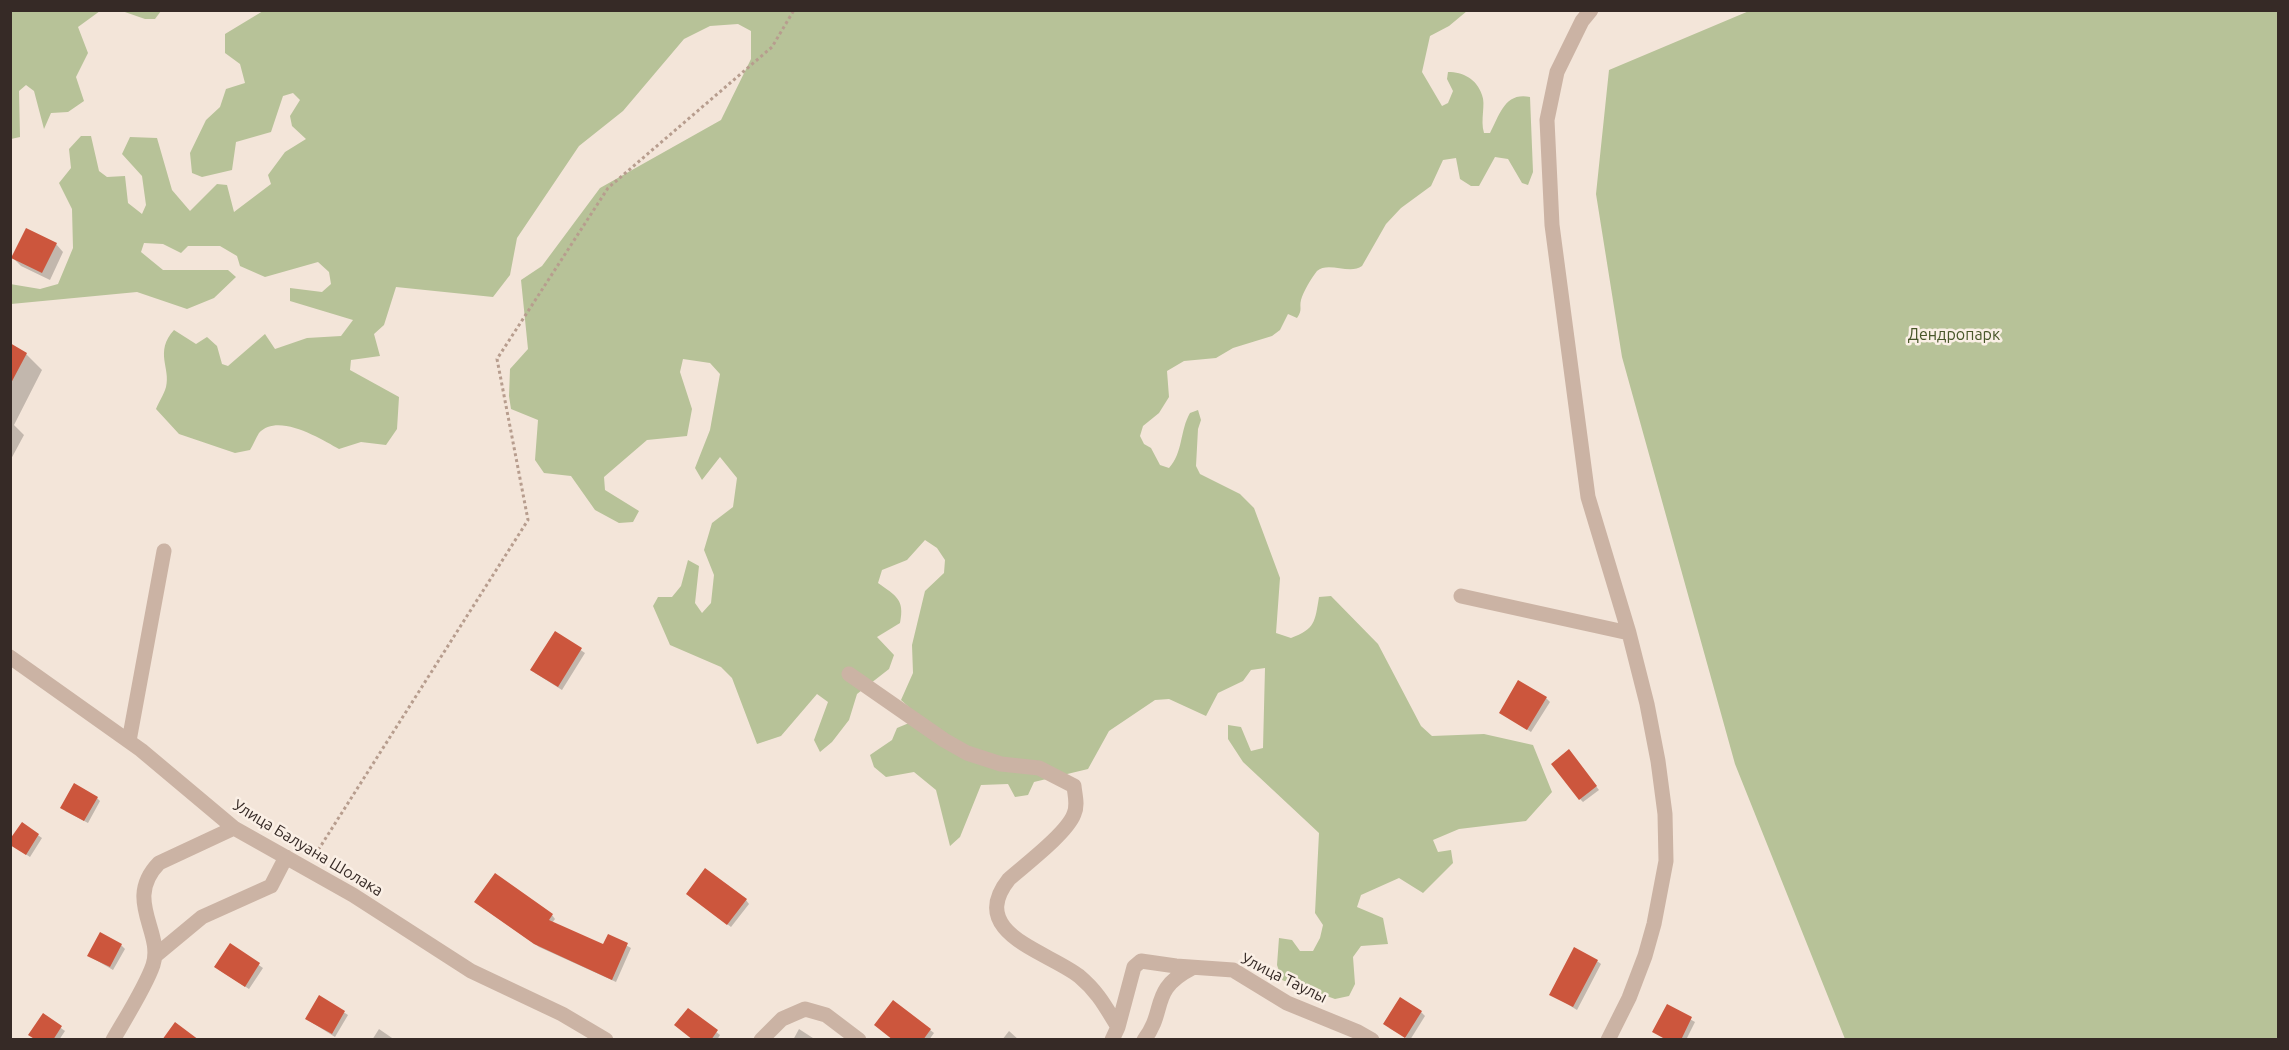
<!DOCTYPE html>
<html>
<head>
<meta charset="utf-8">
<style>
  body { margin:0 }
  #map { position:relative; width:2289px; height:1050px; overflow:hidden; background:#f3e5d9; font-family:Ubuntu,sans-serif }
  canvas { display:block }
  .frame { position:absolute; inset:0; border:12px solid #362a26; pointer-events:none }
</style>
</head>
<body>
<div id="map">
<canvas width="2289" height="1050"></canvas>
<div class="frame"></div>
</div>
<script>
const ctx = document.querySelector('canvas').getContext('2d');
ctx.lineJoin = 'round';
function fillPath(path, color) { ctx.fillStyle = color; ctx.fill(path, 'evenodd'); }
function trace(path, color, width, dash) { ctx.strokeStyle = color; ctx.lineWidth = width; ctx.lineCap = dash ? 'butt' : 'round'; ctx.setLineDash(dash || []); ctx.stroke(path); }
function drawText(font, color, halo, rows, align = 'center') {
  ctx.font = font + ' Ubuntu,sans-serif'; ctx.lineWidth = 5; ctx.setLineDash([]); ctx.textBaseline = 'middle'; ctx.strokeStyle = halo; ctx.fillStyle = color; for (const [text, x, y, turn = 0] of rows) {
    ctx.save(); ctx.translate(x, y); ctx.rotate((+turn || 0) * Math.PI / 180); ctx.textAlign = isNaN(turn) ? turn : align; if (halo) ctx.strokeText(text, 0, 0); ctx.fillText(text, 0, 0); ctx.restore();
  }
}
fillPath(new Path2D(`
  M11,10L100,11L78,27L88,53L76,77L84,101L68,112L51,113L44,129L34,91L26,85L19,91L20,137L11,139Z
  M122,11L161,10V11L155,19H145Z
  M263,11H1467L1449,26L1430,36L1422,72L1442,106L1448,103L1453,91L1447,79L1448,72C1463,72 1477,79 1482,95C1486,104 1480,120 1484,133H1490C1500,114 1505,92 1530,97L1533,172L1528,185L1522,183L1508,159L1495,157L1479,186H1471L1460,179L1456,158L1443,160L1431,186L1401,208L1386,224L1362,266C1350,275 1328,261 1317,271C1312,277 1303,292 1301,300C1299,308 1303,309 1297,318L1288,314L1280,330L1272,336L1233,348L1216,358L1184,361L1167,371L1169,397L1159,413L1143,426L1140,436L1144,444L1151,448L1160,465L1169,468C1183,453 1180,430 1190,413L1198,410L1201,420L1198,429L1196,466L1200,474L1240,494L1254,508L1280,578L1276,633L1291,638C1315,629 1315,622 1319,597L1331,596L1378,644L1421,726L1432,736L1484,734L1533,745L1552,792L1526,821L1459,829L1433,840L1438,852L1451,850L1453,863L1423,893L1399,878L1361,895L1357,907L1383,918L1388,944L1361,946L1353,957L1355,984L1349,996L1335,999L1282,980L1277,965L1279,938L1292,940L1300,951H1313L1320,938L1323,925L1315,913L1319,833L1243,762L1228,739V725L1241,727L1251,751L1263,748L1265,668L1251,670L1243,681L1218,693L1206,716L1169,699L1155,700L1109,731L1088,769L1034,782L1028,795L1015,797L1008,784L981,785L960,837L950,846L936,790L914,772L886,777L874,767L870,755L892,740L897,728L921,718L901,700L913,673L912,645L925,591L944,573L945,560L937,548L925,540L907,560L882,570L878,583C896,596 905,599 900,623L877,637L894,655L889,669L857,694L849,720L832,742L820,752L814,740L828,702L817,694L781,736L757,744L732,678L721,667L670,645L653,606L658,597H672L681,586L688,560L699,566L695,603L702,613L711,603L714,575L704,550L712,523L733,507L737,478L720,457L702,480L695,468L710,430L720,374L710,363L683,359L680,372L692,409L687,436L647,440L604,477L605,490L639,511L633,522L619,523L595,510L571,476L544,473L535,460L538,420L511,409L509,396L510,369L528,349L521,280L542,266L600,188L721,120L751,59V31L738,24L710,26L684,39L623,111L579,146L517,238L510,275L493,297L396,287L384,325L374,334L380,356L351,360L350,370L399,397L397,429L386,445L361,442L339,449C321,439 278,412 259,433C256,438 253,445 250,450L235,453L179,434L156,409C159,402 164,394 166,387C171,368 154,352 174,330L196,344L207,337L217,346L222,364L228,366L265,334L275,349L307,338L341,336L353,320L290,301V288L322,292L331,284L329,272L318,262L265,277L240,266L237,256L220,246H188L181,253L163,244L144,243L141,252L163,270H228L236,277L214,298L187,309L137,292L11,304L10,284L40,289L58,284L73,248L72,209L59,183L71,168L69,149L81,136H91L99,171L107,177L125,176L128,203L142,214L146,205L142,176L122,154L130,137L157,138L172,190L190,211L217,184L227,185L234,212L271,184L268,175L285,152L306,139L292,126L290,116L300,100L293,93L283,96L271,132L236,142L232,170L202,177L192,173L190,153L206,120L220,107L226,89L245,83L240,64L225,53V34Z
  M1749,11H2278V1039H1845L1735,764L1622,357L1596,194L1609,70Z`), '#b7c298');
fillPath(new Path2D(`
  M56,244L63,252L50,280L21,266L13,258Z
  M10,345L26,354L42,370L14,425L24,435L10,461Z
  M555,633L585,653L562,690L535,673Z
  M1546,698L1550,702L1531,732L1501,713Z
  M1572,755L1599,790L1583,802L1580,799Z
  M97,798L100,801L88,823L65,811Z
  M22,824L42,838L30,857L13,846Z
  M691,897L746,900L749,904L731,927Z
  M479,905L552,915L555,919L552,923L604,946L609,936L631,948L616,982L539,947Z
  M121,945L125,949L113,970L89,956Z
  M230,945L263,968L249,989L219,970Z
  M1597,961L1601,964L1577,1010L1551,994Z
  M320,997L348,1015L335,1037L311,1022Z
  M894,1002L934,1033L929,1040H894Z
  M1667,1006L1695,1022L1686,1040H1666L1654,1032Z
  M688,1010L720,1035L717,1040H694Z
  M1421,1012L1425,1016L1410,1040L1389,1028Z
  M43,1015L65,1031L59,1040H36Z
  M379,1029L395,1040H372Z
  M799,1029L816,1040H793Z
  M1009,1031L1019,1040H1002Z`), '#0003');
fillPath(new Path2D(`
  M26,228L57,243L42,273L11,258Z
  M10,343L27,353L10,385Z
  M555,631L582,648L558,687L530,670Z
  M1518,680L1547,697L1527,730L1499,713Z
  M1569,749L1597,786L1579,800L1551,764Z
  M74,783L98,797L84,821L60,808Z
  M22,822L39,834L26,855L10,845V839Z
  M705,868L747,899L727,925L686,894Z
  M495,873L553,914L549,920L603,944L608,934L628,943L612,980L534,944L474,902Z
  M100,932L122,944L110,967L87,956Z
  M230,943L260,963L245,987L214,967Z
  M1574,947L1598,960L1573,1007L1549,995Z
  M319,995L345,1011L332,1034L305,1019Z
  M1400,997L1422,1011L1405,1038L1383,1024Z
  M893,1000L931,1029L923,1040H893L874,1025Z
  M1667,1004L1692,1017L1681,1040H1667L1652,1032Z
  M688,1008L718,1030L711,1040H693L674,1025Z
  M43,1013L62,1026L53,1040H36L28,1035Z
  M175,1022L199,1040H162Z`), '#cc563d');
trace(new Path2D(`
  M315,855L528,520L497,359L608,188L772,47L794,10`), '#b79d8e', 3, [3, 3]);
trace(new Path2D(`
  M1591,10L1582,21L1557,72L1547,120L1552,225L1588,497L1629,633L1647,704L1658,761L1665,814L1666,861L1654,924L1645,956L1629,998L1608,1040
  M1461,596L1629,633
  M10,657L141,750L234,828L353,895L471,971L562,1014L606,1040
  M849,674L944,740L967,753L1001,764L1039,768L1074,786C1075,796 1078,805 1074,814C1067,833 1026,864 1009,879C966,933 1047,951 1079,976C1098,992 1105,1006 1118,1027
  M129,741L164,551
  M155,956L202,917L271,886L286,857
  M113,1040C125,1019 146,986 153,965C164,932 123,900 159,863L234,828
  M761,1040L782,1019L805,1009L826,1015L859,1040
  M1112,1040L1118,1027L1134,967L1141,961L1176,966L1233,970L1287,1003L1358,1032L1372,1040
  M1144,1040C1167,1010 1149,990 1192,968`), '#cbb3a4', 15);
drawText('16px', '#485629', '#faefe5', [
  ["Дендропарк",1954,335]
]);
drawText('16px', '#362a26', '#faefe5', [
  ["Улица Балуана Шолака",308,848,31],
  ["Улица Таулы",1284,978,26]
]);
</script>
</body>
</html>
